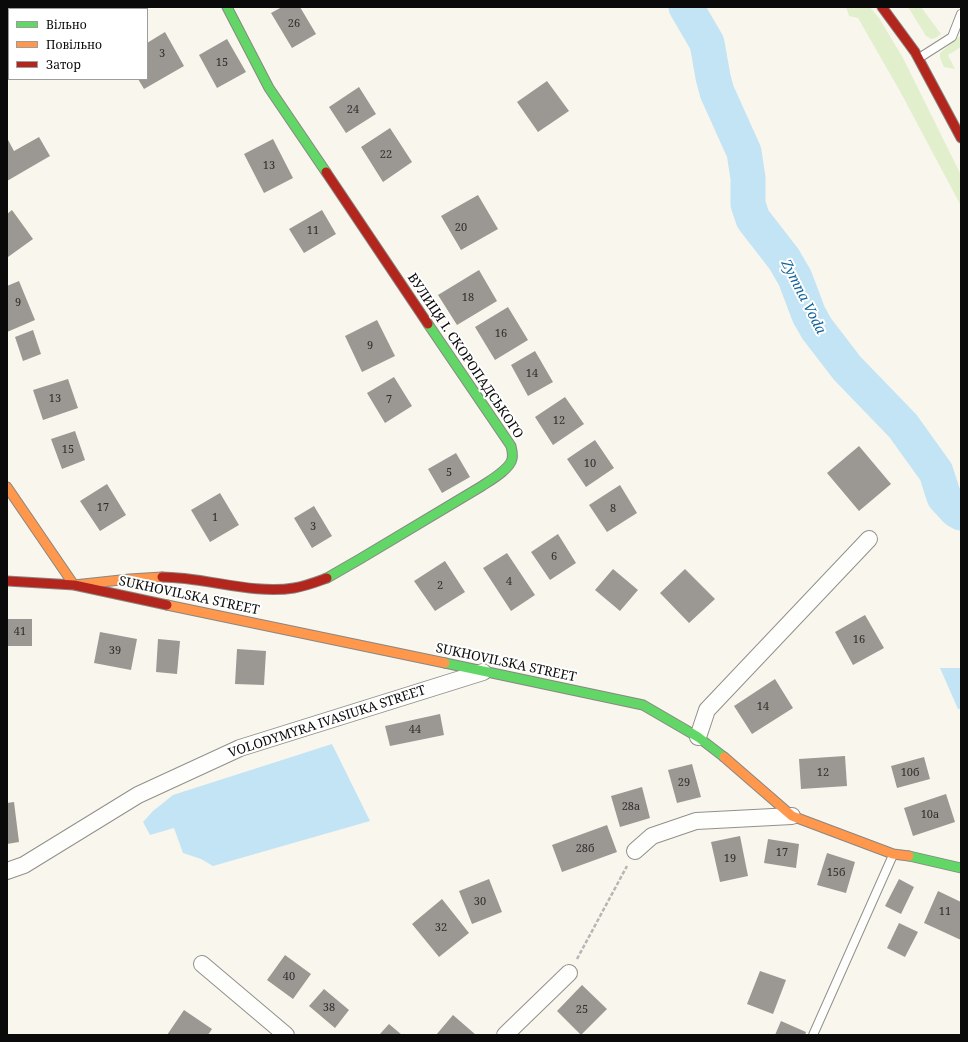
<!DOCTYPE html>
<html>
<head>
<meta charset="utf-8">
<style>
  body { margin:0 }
  #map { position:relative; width:968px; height:1042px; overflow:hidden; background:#f9f6ed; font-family:"Noto Serif",serif }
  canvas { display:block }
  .frame { position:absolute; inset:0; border:8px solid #0a0a0a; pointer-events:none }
  .legend { position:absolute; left:8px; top:8px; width:140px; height:72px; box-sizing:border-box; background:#fff; border:1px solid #9d9d9d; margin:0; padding:5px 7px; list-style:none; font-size:12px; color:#0a0a0a }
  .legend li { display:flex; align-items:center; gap:8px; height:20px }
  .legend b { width:20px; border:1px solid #9d9d9d }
</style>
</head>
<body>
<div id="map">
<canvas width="968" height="1042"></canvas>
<div class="frame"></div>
<ul class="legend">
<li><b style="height:5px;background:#63d668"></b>Вільно</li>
<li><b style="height:5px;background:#ff974d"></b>Повільно</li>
<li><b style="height:5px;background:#b3261e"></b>Затор</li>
</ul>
</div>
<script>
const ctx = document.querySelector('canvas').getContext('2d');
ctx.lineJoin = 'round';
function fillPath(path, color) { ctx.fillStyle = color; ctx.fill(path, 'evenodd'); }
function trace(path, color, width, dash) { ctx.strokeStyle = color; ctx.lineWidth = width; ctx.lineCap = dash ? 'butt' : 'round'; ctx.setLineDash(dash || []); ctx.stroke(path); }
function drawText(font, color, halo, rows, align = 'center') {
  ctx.font = font + ' "Noto Serif",serif'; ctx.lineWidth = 4; ctx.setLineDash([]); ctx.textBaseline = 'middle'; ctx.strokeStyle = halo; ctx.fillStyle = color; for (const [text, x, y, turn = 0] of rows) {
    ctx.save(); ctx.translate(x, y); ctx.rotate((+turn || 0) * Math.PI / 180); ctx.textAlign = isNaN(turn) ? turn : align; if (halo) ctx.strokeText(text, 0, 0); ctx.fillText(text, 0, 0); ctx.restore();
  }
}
fillPath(new Path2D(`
  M846,7H870L879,18L903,58L961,175V206L901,93L858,18L849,16Z
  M908,7H921L941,34L936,38L931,39L926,36Z
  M961,35V47L948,55L955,69L944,67L940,58V53Z`), '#e2efcc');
fillPath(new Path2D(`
  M940,668H961V709H958Z
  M332,744L370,821L213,866L201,859L183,853L174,828L150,835L143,822L153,811L173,795Z`), '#c2e4f4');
trace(new Path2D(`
  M686,7L707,43L713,77L717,92L744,152L748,178V204L753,219L784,259L795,278L809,315L817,329L847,368L903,426L936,472L944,497L956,510L961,513`), '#c2e4f4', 35);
fillPath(new Path2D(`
  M282,7H300L316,34L292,48L271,13Z
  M165,32L184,66L144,89L138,79H147V43Z
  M227,39L246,72L217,88L199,55Z
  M547,81L569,111L538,132L517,102Z
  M359,87L376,114L346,133L329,107Z
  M390,128L412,162L383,182L361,147Z
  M39,137L50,156L7,181V138L14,151Z
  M273,139L293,178L264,193L244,154Z
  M478,195L498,229L461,250L441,216Z
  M12,210L33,239L8,257L7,214Z
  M322,210L336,234L304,253L289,229Z
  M479,270L497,301L457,325L438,295Z
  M19,281L35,320L7,332V286Z
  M508,307L528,340L495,360L475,327Z
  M377,320L395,356L362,372L345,336Z
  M33,330L41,354L23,361L15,337Z
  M535,351L553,382L528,396L511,365Z
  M394,377L412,406L385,423L367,393Z
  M68,379L78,408L43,420L33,390Z
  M565,397L584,424L553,445L535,417Z
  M75,431L85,460L62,469L51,439Z
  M595,440L614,468L586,487L567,459Z
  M859,446L891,484L859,511L827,473Z
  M456,453L470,477L442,493L428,469Z
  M107,484L126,515L100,531L80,501Z
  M620,485L637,513L607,532L589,505Z
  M220,493L239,525L210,542L191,510Z
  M314,506L332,536L312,548L294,518Z
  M558,534L576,563L550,580L531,552Z
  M507,553L535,595L511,611L483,568Z
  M445,561L465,592L435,611L414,581Z
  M613,569L638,590L620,611L595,590Z
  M685,569L715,599L689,623L660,593Z
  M865,615L884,648L853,665L835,632Z
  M7,619H32V646H7Z
  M100,632L137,639L131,670L94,663Z
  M158,639L180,641L177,674L156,672Z
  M237,649L266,651L264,685L235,684Z
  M775,679L793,708L752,734L734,706Z
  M440,714L444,735L390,746L385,726Z
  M845,756L847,786L801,789L799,759Z
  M924,757L930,779L897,788L891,766Z
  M692,764L701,797L677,803L668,770Z
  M642,787L650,818L620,827L611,796Z
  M946,794L955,822L913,836L904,808Z
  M14,802L19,842L7,844V803Z
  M607,825L617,852L562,872L552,845Z
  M740,836L748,876L720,882L711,842Z
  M768,839L799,844L796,868L764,863Z
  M827,853L855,862L846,893L817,885Z
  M489,879L502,912L472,924L459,891Z
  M899,879L914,887L901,914L885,906Z
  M938,891L961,902V940L924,923Z
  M442,899L469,933L439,957L412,924Z
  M899,923L918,932L905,957L887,948Z
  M285,955L311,974L293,999L267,980Z
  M760,971L786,980L773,1014L747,1004Z
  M582,985L607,1009L581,1035L557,1011Z
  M324,989L349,1010L335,1028L309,1006Z
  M184,1010L212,1029L208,1035H167Z
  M453,1015L476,1035H436Z
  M781,1021L806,1032L805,1035H775Z
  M389,1024L402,1035H379Z`), '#9b9893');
const lane = new Path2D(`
  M919,58L952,37L961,14
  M813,1035L893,855`);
const street = new Path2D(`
  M112,9L116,7
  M7,65L9,64
  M698,737L707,710L869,539
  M635,851L652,836L696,821L792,816
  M7,871L24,865L138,795L240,748L483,672
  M202,964L286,1035
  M505,1035L569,973`);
const fast = new Path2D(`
  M227,7L269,88L326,172
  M327,578L360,559L482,486C491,480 510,469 512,459C513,455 512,450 511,446L428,324
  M445,663L643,705L698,737L724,757
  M909,856L961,868`);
const slow = new Path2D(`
  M7,487L74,585L130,579L162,577
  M167,605L445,663
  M724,757L792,816L893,854L909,856`);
const jam = new Path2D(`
  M882,7L915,52L961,138
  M326,172L428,324
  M162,577C205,577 253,595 294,588C306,586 316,582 327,578
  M7,581L74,585L167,605`);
trace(lane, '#92908c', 10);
trace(street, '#92908c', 18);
trace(fast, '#888783', 11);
trace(slow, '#888783', 11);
trace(jam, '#888783', 11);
trace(new Path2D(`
  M577,959L627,866`), '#b7b6b5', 2.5, [4, 2]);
trace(lane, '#fefefc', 8);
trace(street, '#fefefc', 16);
trace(fast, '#63d668', 9);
trace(slow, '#ff974d', 9);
trace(jam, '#b3261e', 9);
drawText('11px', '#2e2e2c', null, [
  ["26",294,24],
  ["3",162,54],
  ["15",222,63],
  ["24",353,110],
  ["22",386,155],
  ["13",269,166],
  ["20",461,228],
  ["11",313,231],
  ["18",468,298],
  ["9",18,303],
  ["16",501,334],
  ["9",370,346],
  ["14",532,374],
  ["13",55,399],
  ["7",389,400],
  ["12",559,421],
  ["15",68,450],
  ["10",590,464],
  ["5",449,473],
  ["17",103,508],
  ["8",613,509],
  ["1",215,518],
  ["3",313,527],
  ["6",554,557],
  ["4",509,582],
  ["2",440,586],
  ["41",20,632],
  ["16",859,640],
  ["39",115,651],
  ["14",763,707],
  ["44",415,730],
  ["12",823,773],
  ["10б",910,773],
  ["29",684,783],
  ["28а",631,807],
  ["10а",930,815],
  ["28б",585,849],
  ["17",782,853],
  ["19",730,859],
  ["15б",836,873],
  ["30",480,902],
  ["11",945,912],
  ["32",441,928],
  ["40",289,977],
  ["38",329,1008],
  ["25",582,1010]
]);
drawText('13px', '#0a0a0a', '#fff', [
  ["ВУЛИЦЯ І. СКОРОПАДСЬКОГО",465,356,56],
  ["SUKHOVILSKA STREET",189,596,12],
  ["SUKHOVILSKA STREET",506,663,12],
  ["VOLODYMYRA IVASIUKA STREET",327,722,-18]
]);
drawText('italic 14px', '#12639c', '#fff', [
  ["Zymna Voda",803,297,63]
]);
</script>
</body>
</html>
